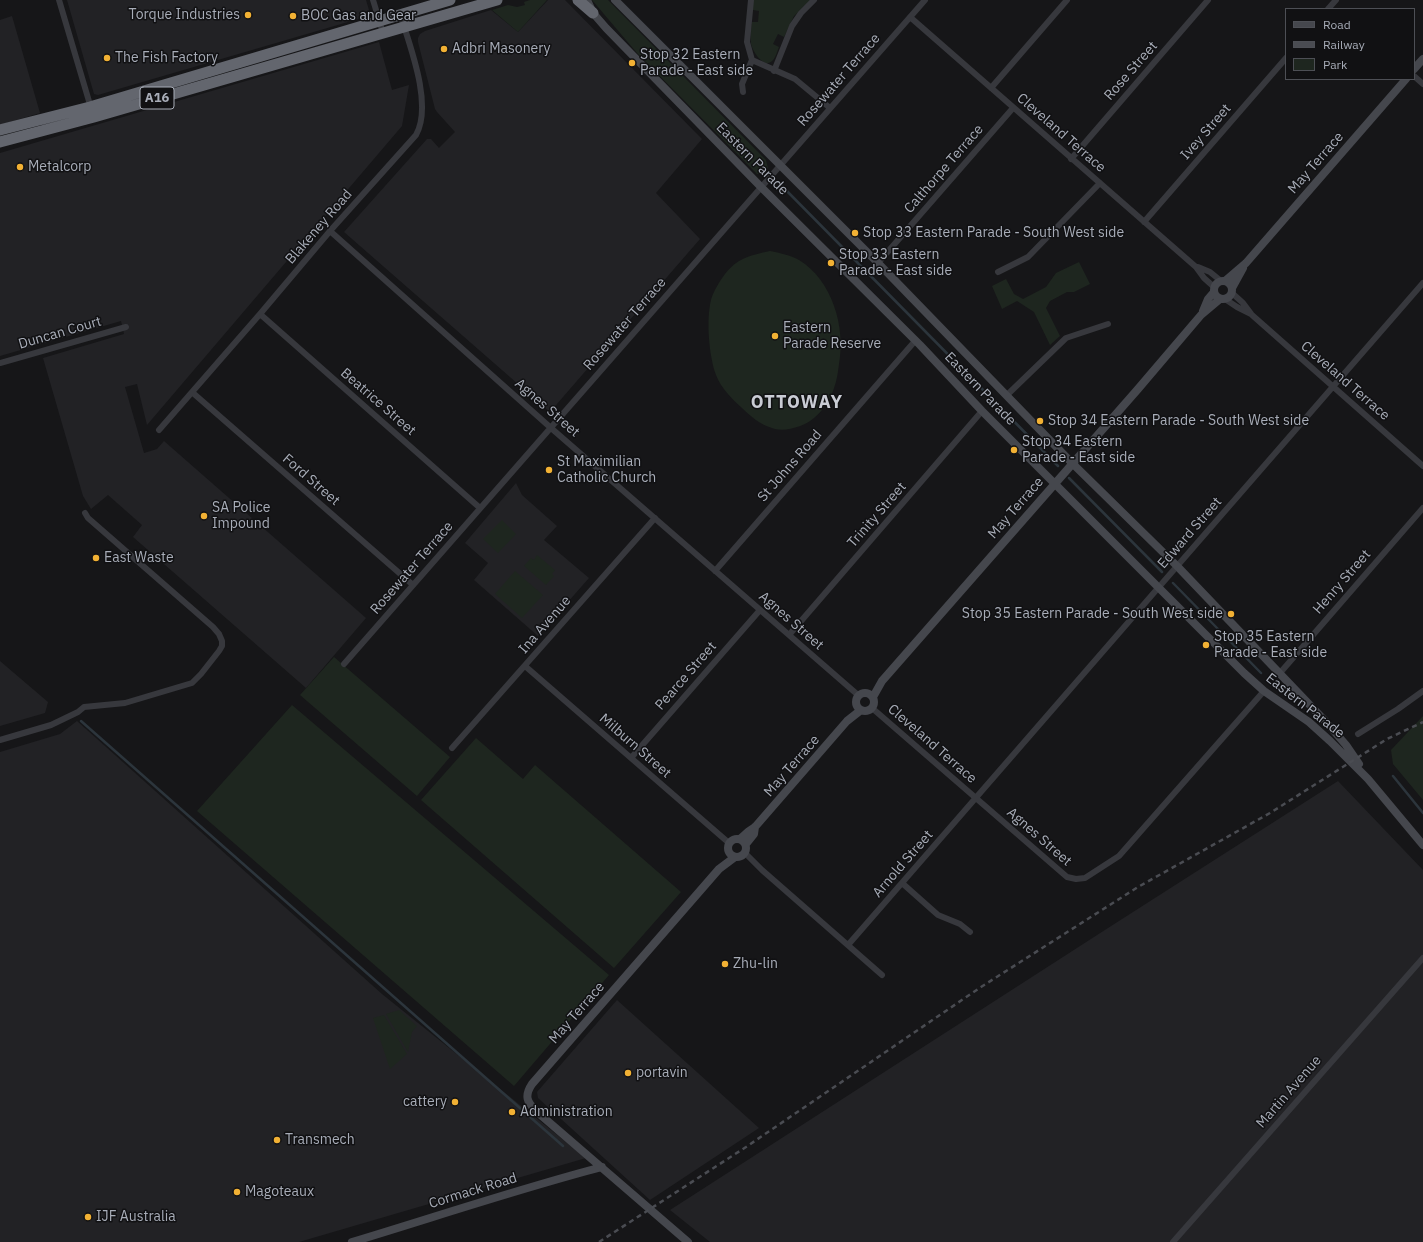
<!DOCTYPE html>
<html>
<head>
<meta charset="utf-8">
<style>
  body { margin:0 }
  #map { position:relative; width:1423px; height:1242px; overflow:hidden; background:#161618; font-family:"IBM Plex Sans",sans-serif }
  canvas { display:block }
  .legend { position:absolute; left:1285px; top:8px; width:130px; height:72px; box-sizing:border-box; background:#111113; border:1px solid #4d4f55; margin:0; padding:5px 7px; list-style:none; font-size:12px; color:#a8adb8 }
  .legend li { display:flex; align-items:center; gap:8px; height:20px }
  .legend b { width:20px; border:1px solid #4d4f55 }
</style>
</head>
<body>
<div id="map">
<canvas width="1423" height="1242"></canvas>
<ul class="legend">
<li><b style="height:5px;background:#45474d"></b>Road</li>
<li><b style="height:5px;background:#4a4c52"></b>Railway</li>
<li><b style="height:11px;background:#1e261f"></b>Park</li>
</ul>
</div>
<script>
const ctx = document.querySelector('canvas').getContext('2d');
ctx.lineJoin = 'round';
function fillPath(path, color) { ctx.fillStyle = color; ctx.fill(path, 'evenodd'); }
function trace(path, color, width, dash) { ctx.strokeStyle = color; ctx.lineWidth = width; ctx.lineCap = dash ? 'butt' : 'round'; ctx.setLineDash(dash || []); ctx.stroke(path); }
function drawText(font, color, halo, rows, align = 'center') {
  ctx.font = font + ' "IBM Plex Sans",sans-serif'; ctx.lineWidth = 3; ctx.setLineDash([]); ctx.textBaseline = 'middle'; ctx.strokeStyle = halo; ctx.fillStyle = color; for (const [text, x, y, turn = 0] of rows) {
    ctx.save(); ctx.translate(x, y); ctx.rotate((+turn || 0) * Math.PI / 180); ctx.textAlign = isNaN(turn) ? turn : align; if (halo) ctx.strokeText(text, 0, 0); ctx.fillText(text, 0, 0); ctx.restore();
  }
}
fillPath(new Path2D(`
  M67,0H366L369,10L365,17L98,95L94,94Z
  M548,0H565L702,139L656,193L700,239L550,412L344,232L427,139H431L439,148L455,132L437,112L435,109L418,42V38L420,34L425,31L491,10L518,32Z
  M12,16L40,113L0,125V20Z
  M379,42L392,90L409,85L402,126L147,425L137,384L125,387L144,453L157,449L164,441L366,618L306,688L133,537L142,525L108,495L91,509L83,496L43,358L124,334L121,321L0,356V153Z
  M516,483L522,495L557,526L544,540L589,578L538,636L474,580L488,563L465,543Z
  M0,661L48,702L45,713L0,726Z
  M77,721L382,994L586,1158L299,1242H0V752L60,734Z
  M1338,781L1423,870V1242H710L670,1210L1108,928Z
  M617,1000L759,1128L650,1200L538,1098L537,1092Z`), '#222225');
fillPath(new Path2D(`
  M530,0H547L518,32L492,10L508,5L517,7L525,5L524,2Z
  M592,0H608L766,160L768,168L763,174H757L637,53Z
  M753,0H811L794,16L784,37L778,34L773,44L779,47C777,51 776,58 772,61C764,69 753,52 751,44C750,37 751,30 752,22H758L759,11L753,10Z
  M770,251C780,253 790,255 799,260C832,280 846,327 839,364C838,372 837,380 834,388C831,398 823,411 814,418C805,426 784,433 772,428C761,425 750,416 742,408C732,399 721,388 716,375C709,356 706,320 711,300C715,287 728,266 741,260C750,255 761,253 770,251Z
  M1079,262L1090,284L1074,292H1067L1050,301L1046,308L1060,336L1050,345L1034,312L1017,301L1002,309L992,286L1006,279L1014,294L1023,299L1046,287L1056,273Z
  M502,520L516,534L498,553L483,539Z
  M537,555L555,570L552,574L554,576L546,585L524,566L531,558L534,560Z
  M515,571L543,595L522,618L495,594Z
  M334,657L450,757L417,796L300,695Z
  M292,705L609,975L514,1086L197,811Z
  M1423,716V800L1393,764L1391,750Z
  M476,738L523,779L535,765L681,892L614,968L421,800Z
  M399,1010L417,1026L412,1032L408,1052L386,1014Z
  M384,1015L407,1054L390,1069L373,1018Z`), '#1e261f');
trace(new Path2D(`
  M780,184L1058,466
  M1069,478L1162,572
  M1173,583L1261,673
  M81,721L563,1146
  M1393,776L1423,813`), '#2c353c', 2.5);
trace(new Path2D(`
  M59,0L91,108
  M373,0L383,33
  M751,0L747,42L752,60L795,79L830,108
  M1328,9L1336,0
  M910,17L1196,267L1204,278L1214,287
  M774,71L792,26L801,13L814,0
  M1414,76L1423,84
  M991,88L1067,0
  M743,92L742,84L752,60
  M1071,159L1208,0
  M1144,222L1286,58
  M330,231L551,428L858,695
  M878,263L1013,108
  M1198,267L1210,272L1221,281
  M998,272L1028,257L1100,183
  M1232,293L1243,303L1252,315L1423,466
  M1225,299L1237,307L1251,314
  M260,314L480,508
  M0,363L126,327
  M193,393L413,585
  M1007,395L1066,338L1108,324
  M159,430L260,314L330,231L416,135C433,105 410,46 400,14
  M715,571L915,341
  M789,635L982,411
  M344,664L925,0
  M525,666L729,843
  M1280,673L1423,508
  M872,708L1067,877L1076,879L1085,878L1119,856L1264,691
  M1358,734L1398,709L1423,691
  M0,740L51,725L78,712L84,707L125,703L192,683L201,674L219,651L222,646V641L219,634L213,627L88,518L85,513
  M452,748L655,518
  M631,758L760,610
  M745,853L762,870L882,975
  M902,883L938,915L960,924L970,932
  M848,945L1423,283
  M1173,1242L1423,958`), '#37383d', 6);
trace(new Path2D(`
  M587,0L593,13L606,28L761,187L920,345L982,411L1244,673L1264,691L1309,722L1330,741L1368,779L1423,845
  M615,0L878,263L1072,463L1177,566L1327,723L1346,745L1359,764
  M1414,69L1423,59
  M1214 290a9 9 0 1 1 18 0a9 9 0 1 1-18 0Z
  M1225,281L1246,263L1406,79
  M1232,288L1243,268
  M1203,311L1208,299L1214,292
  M856 702a9 9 0 1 1 18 0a9 9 0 1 1-18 0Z
  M873,697L882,681L1138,389L1201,315L1220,299
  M728 848a9 9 0 1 1 18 0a9 9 0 1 1-18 0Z
  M740,839L749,831L755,827L847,721L861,710
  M746,844L754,834L755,827
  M352,1242C435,1217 518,1189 602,1167
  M688,1242L536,1111C527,1102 524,1096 532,1084L719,869L735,857`), '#45474d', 8);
trace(new Path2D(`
  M578,0L593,13
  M0,130L90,107L450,0
  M0,142L94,117L497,0`), '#63666e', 11);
trace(new Path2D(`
  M599,1242L746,1147L981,987L1138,887L1270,813L1387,739L1423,722`), '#4a4c52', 2.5, [5, 4]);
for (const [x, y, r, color] of [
  [248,15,4,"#f2b134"],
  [293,16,4,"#f2b134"],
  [444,49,4,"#f2b134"],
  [107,58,4,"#f2b134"],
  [632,63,4,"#f2b134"],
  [20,167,4,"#f2b134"],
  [855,233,4,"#f2b134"],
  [831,263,4,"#f2b134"],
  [775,336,4,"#f2b134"],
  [1040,421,4,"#f2b134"],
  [1014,450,4,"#f2b134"],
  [549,470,4,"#f2b134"],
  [204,516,4,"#f2b134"],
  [96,558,4,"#f2b134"],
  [1231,614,4,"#f2b134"],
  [1206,645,4,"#f2b134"],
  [725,964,4,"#f2b134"],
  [628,1073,4,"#f2b134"],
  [455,1102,4,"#f2b134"],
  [512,1112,4,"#f2b134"],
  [277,1140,4,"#f2b134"],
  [237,1192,4,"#f2b134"],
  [88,1217,4,"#f2b134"]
]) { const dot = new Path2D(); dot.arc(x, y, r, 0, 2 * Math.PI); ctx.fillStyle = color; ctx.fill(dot); trace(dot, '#111113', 1.5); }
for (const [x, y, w] of [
  [157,98,34]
]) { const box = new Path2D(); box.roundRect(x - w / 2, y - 11, w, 22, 3); ctx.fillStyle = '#111113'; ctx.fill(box); trace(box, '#a8adb8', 1); }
drawText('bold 13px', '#a8adb8', null, [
  ["A16",157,98]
]);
drawText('14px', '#a8adb8', '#111113', [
  ["Torque Industries",240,15,"right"],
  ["BOC Gas and Gear",301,16],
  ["Adbri Masonery",452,49],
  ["Stop 32 Eastern",640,55],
  ["Parade - East side",640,71],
  ["The Fish Factory",115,58],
  ["Metalcorp",28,167],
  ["Stop 33 Eastern Parade - South West side",863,233],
  ["Stop 33 Eastern",839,255],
  ["Parade - East side",839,271],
  ["Eastern",783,328],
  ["Parade Reserve",783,344],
  ["Stop 34 Eastern Parade - South West side",1048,421],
  ["Stop 34 Eastern",1022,442],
  ["Parade - East side",1022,458],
  ["St Maximilian",557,462],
  ["Catholic Church",557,478],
  ["SA Police",212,508],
  ["Impound",212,524],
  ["East Waste",104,558],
  ["Stop 35 Eastern Parade - South West side",1223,614,"right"],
  ["Stop 35 Eastern",1214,637],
  ["Parade - East side",1214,653],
  ["Zhu-lin",733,964],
  ["portavin",636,1073],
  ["cattery",447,1102,"right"],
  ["Administration",520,1112],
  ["Transmech",285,1140],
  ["Magoteaux",245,1192],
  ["IJF Australia",96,1217]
], 'left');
drawText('14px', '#a8adb8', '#111113', [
  ["Rose Street",1131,71,-49],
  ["Rosewater Terrace",839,80,-49],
  ["Ivey Street",1206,132,-49],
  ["Cleveland Terrace",1061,133,41],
  ["Eastern Parade",752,159,45],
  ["May Terrace",1316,163,-49],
  ["Calthorpe Terrace",944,169,-49],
  ["Blakeney Road",319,227,-49],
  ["Rosewater Terrace",625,324,-49],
  ["Duncan Court",60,333,-16],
  ["Cleveland Terrace",1345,381,41],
  ["Eastern Parade",980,389,46],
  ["Beatrice Street",378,402,41],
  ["Agnes Street",547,408,41],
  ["St Johns Road",790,466,-49],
  ["Ford Street",311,480,41],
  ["May Terrace",1016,508,-49],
  ["Trinity Street",877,515,-49],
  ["Edward Street",1190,533,-49],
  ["Rosewater Terrace",412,568,-49],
  ["Henry Street",1342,582,-49],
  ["Agnes Street",791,621,41],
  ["Ina Avenue",545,625,-49],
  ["Pearce Street",686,676,-49],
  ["Eastern Parade",1305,706,38],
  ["Cleveland Terrace",932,744,41],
  ["Milburn Street",635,746,41],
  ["May Terrace",792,766,-49],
  ["Agnes Street",1039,837,41],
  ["Arnold Street",903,864,-49],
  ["May Terrace",577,1013,-49],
  ["Martin Avenue",1289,1092,-49],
  ["Cormack Road",473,1191,-17]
]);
ctx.letterSpacing = '1px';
drawText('bold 18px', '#c9ccd4', '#111113', [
  ["OTTOWAY",797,403]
]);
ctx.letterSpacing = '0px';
</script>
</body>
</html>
